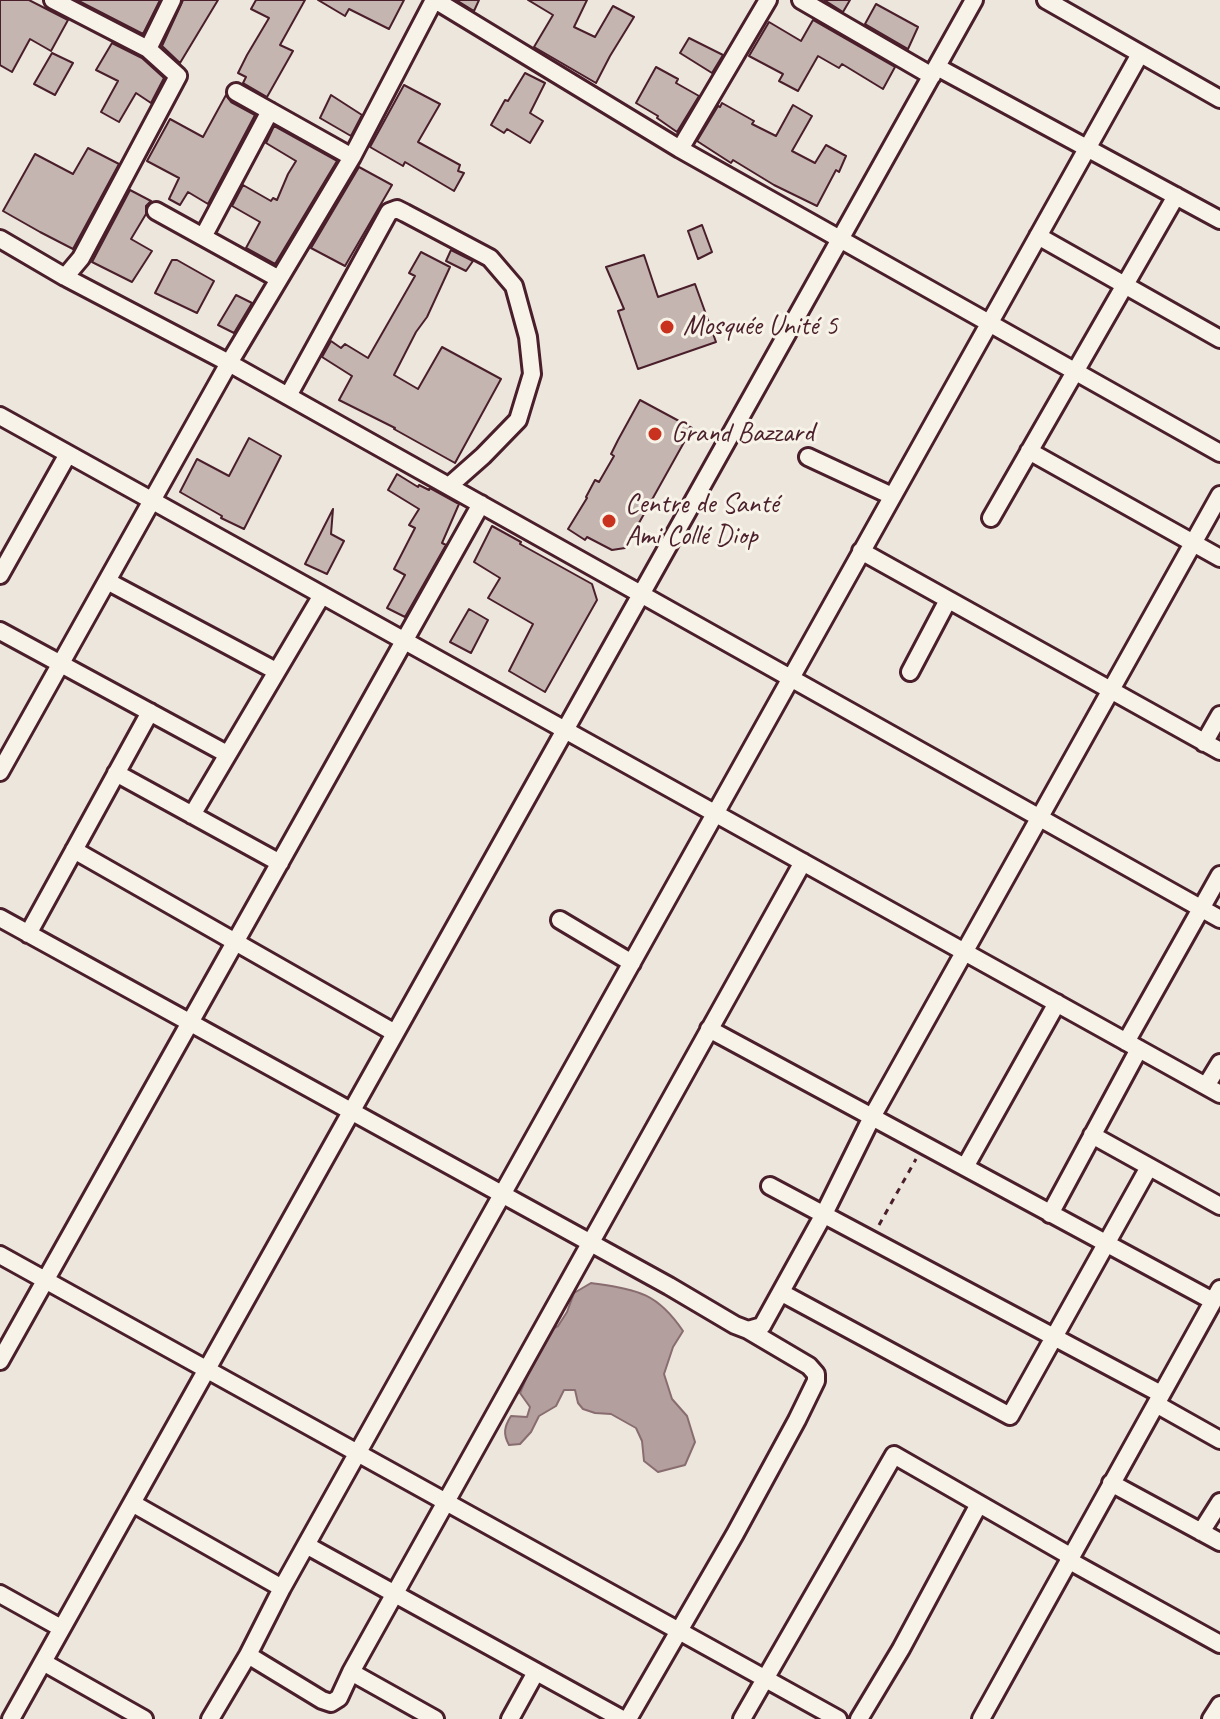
<!DOCTYPE html>
<html>
<head>
<meta charset="utf-8">
<style>
  body { margin:0 }
  canvas { display:block; background:#ece6dd }
</style>
</head>
<body>
<canvas width="1220" height="1719"></canvas>
<script>
const ctx = document.querySelector('canvas').getContext('2d');
ctx.lineJoin = 'round';
function fillPath(path, color) { ctx.fillStyle = color; ctx.fill(path, 'evenodd'); }
function trace(path, color, width, dash) { ctx.strokeStyle = color; ctx.lineWidth = width; ctx.lineCap = dash ? 'butt' : 'round'; ctx.setLineDash(dash || []); ctx.stroke(path); }
function drawText(font, color, halo, rows, align = 'center') {
  ctx.font = font + ' Caveat,sans-serif'; ctx.lineWidth = 6; ctx.setLineDash([]); ctx.textBaseline = 'middle'; ctx.strokeStyle = halo; ctx.fillStyle = color; for (const [text, x, y, turn = 0] of rows) {
    ctx.save(); ctx.translate(x, y); ctx.rotate((+turn || 0) * Math.PI / 180); ctx.textAlign = isNaN(turn) ? turn : align; if (halo) ctx.strokeText(text, 0, 0); ctx.fillText(text, 0, 0); ctx.restore();
  }
}
const water = new Path2D(`
  M591,1283C636,1290 656,1291 683,1331L673,1347L664,1374L672,1399L687,1416L695,1442L685,1465L658,1472L644,1461L642,1441L636,1428L611,1414L595,1413L583,1409L578,1403L575,1390H564L556,1406L539,1416L531,1432L520,1444L509,1445C503,1434 504,1427 511,1416L527,1417L530,1407L520,1393L545,1333L558,1326L567,1312L574,1293Z`);
fillPath(water, '#b39f9d');
trace(water, '#896c6f', 2);
const building = new Path2D(`
  M0,0H29L68,20L51,51L30,39L12,72L0,65Z
  M77,0H160L143,34Z
  M183,0H218L180,63L162,46Z
  M256,0H305L280,45L293,51L267,97L243,83L246,77L238,73L247,55L269,18L251,9Z
  M318,0H404L389,29L349,9L345,16Z
  M456,0H479L474,11Z
  M528,0H587L574,27L595,37L613,6L634,17L610,56L596,83L534,47L553,15Z
  M824,0H850L843,12Z
  M876,4L918,27L908,49L865,24Z
  M813,20L895,67L883,89L842,64L839,68L818,56L798,91L779,81L783,74L749,56L769,22L801,41Z
  M689,38L723,55L712,73L680,53Z
  M112,43L142,58L164,78L151,103L136,93L119,122L101,112L118,81L96,70Z
  M52,53L73,63L55,95L34,84Z
  M656,67L678,79L676,83L699,96L677,132L657,118L658,116L636,103Z
  M525,73L545,83L530,113L543,121L530,143L507,129L504,133L491,125L505,100L508,101Z
  M404,85L440,104L418,142L460,165L458,171L464,173L454,191L405,162L403,166L370,147Z
  M226,95L231,102L255,115L208,204L188,192L180,205L169,199L179,178L147,161L170,119L203,137Z
  M331,95L362,115L351,136L320,118Z
  M722,103L754,121L752,124L776,136L793,105L812,116L792,151L815,163L826,145L846,156L839,172L836,170L817,206L774,185L733,160L731,163L697,141L718,106L720,107Z
  M274,126L337,161L275,264L246,248L260,222L232,206L243,185L271,201L273,198L277,200L288,174L296,161L266,143Z
  M88,148L119,164L73,249L40,232L3,211L35,154L73,174Z
  M359,167L392,185L345,266L311,248Z
  M130,190L151,201L146,206V214L131,239L152,251L132,282L92,262Z
  M702,225L712,252L698,259L688,231Z
  M451,250L473,261L466,271L446,261Z
  M421,252L450,267L427,317L416,332L394,375L418,389L442,347L501,379L455,463L394,429L395,428L339,400L352,376L322,357L331,341L341,348L345,344L368,358L415,276L409,273Z
  M644,255L658,297L695,284L716,342L638,369L618,311L624,309L606,267Z
  M172,260H177L214,281L197,313L155,293Z
  M236,295L252,303L234,333L218,325Z
  M640,400L692,428L625,548L612,550L587,537L585,540L568,529L587,498L586,497L595,480L599,482L614,456L611,454L618,440Z
  M249,438L281,456L244,529L221,518L222,516L180,492L197,459L229,476Z
  M397,474L418,487L419,485L429,490L430,488L459,504L442,543L446,545L405,617L387,608L405,575L394,569L415,528L409,525L419,509L388,490Z
  M333,509L331,534L344,541L327,574L305,564Z
  M492,526L521,542L520,544L592,584L597,600L545,692L509,671L533,624L488,598L500,578L474,562Z
  M469,609L488,620L471,653L450,642Z`);
fillPath(building, '#c4b5b0');
trace(building, '#4a1f2b', 2);
const minor = new Path2D(`
  M53,0L148,49L178,76L81,258L65,277
  M435,0L680,149L1220,453
  M801,0L932,76
  M1046,0L1220,99
  M148,49L172,0
  M937,67L1220,220
  M236,92L352,157
  M680,149L768,0
  M156,211L279,279
  M1038,236L1220,339
  M203,237L270,111
  M0,239L65,277L229,363L1220,919
  M288,396L389,212L397,209L405,213L490,258L514,286L528,337L532,374L518,420L483,456L449,486
  M0,416L1220,1094
  M1029,451L1220,558
  M808,457L892,496
  M991,518L1176,196
  M861,551L1220,751
  M0,575L68,454
  M107,581L276,671
  M0,631L227,754
  M910,672L948,600
  M1204,743L1220,715
  M0,772L229,363L352,157L434,0
  M116,773L280,863
  M192,815L322,595
  M74,850L395,1033
  M0,918L669,1286L735,1325L748,1330L762,1326L824,1214L872,1117L1220,495
  M560,920L632,963
  M28,934L150,712
  M709,1029L1213,1301
  M1126,1042L1220,875
  M1206,1086L1220,1063
  M1092,1135L1220,1206
  M965,1167L1057,1003
  M770,1186L1161,1394
  M1050,1214L1139,1049
  M0,1255L838,1719
  M782,1293L1010,1416L1149,1167
  M0,1361L481,504
  M1156,1404L1220,1440
  M1111,1483L1220,1542
  M132,1503L282,1588
  M1201,1532L1220,1502
  M306,1545L622,1719
  M1068,1560L1220,1644
  M0,1594L61,1628
  M248,1655L322,1700L331,1703L339,1698L351,1672L435,1719
  M43,1662L144,1719
  M351,1672L803,862
  M11,1719L974,0
  M210,1719L248,1655L282,1588L1140,54
  M510,1719L536,1672
  M628,1719L735,1534L797,1420L816,1381V1374L809,1366L748,1330
  M742,1719L894,1455L1070,1556
  M859,1719L901,1649L979,1504
  M981,1719L1220,1289
  M1211,1719L1220,1705`);
trace(minor, '#4a1f2b', 22);
trace(new Path2D(`
  M879,1225L916,1159`), '#4a1f2b', 3, [6, 6]);
trace(minor, '#f7f3e8', 16);
for (const [x, y, r, color] of [
  [667,327,8,"#c8321e"],
  [655,434,8,"#c8321e"],
  [609,521,8,"#c8321e"]
]) { const dot = new Path2D(); dot.arc(x, y, r, 0, 2 * Math.PI); ctx.fillStyle = color; ctx.fill(dot); trace(dot, '#f7f3e8', 3); }
drawText('28px', '#4a1f2b', '#f7f3e8', [
  ["Mosquée Unité 5",683,327],
  ["Grand Bazzard",671,434],
  ["Centre de Santé",625,505],
  ["Ami Collé Diop",625,537]
], 'left');
</script>
</body>
</html>
